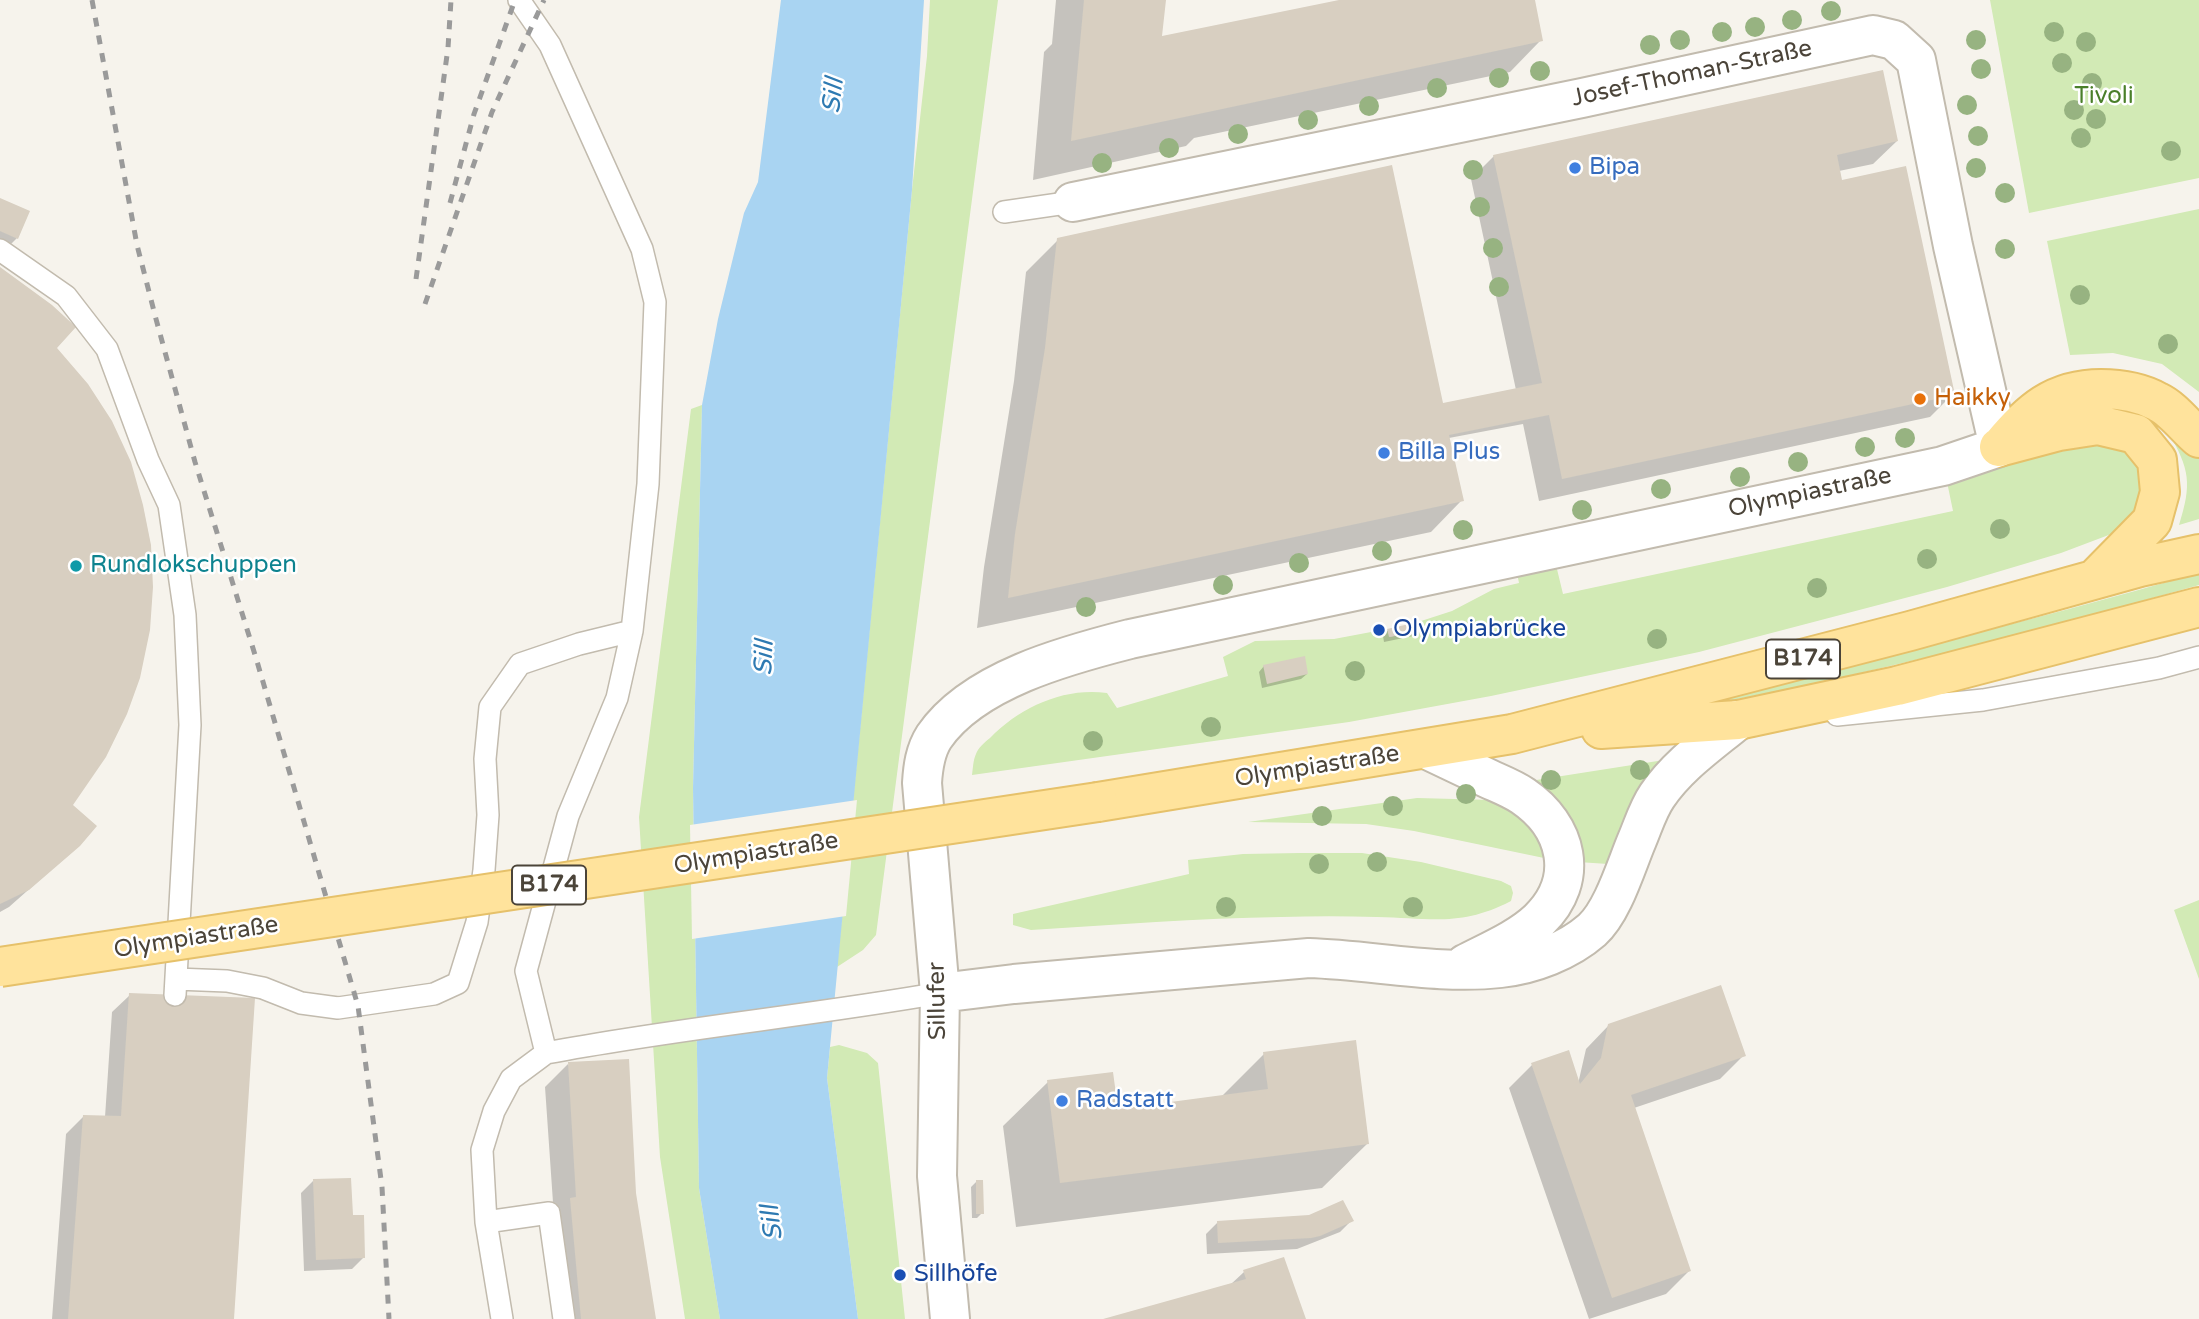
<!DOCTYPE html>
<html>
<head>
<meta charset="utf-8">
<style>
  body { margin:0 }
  canvas { display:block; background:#f6f3ec }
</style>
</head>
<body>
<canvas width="2199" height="1319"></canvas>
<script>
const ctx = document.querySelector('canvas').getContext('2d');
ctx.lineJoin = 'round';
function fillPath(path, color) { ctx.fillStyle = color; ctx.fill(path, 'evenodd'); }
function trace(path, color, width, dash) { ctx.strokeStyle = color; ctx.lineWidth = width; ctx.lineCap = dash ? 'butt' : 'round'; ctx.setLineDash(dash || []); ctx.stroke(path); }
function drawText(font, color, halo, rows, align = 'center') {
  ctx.font = font + ' "Varela Round",sans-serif'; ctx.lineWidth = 5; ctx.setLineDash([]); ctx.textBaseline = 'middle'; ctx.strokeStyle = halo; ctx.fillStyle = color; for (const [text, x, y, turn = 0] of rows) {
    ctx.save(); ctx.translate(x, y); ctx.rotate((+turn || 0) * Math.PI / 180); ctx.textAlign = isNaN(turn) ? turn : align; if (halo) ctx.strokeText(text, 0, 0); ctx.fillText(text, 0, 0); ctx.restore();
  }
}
fillPath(new Path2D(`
  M930,0H998L876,935L863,950L837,967L912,190L927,56Z
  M1990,0H2199V178L2029,213Z
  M2199,209V392L2162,364L2113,353L2070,355L2047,241Z
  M702,405L693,788L699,1188L720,1319H685L660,1157L639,817L691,409Z
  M2168,432L2199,456V519L2179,525C2192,484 2190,469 2168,432Z
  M2072,442C2112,444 2130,442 2146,483L2132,520L2114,533L2061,553L1947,587L1699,652L1491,696L1349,722L972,775C973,769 973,760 976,754C978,748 985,742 990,738C1020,707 1064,687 1107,693L1117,708L1228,676L1223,657L1255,641L1334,639L1387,629L1390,637L1420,631L1418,622L1452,611L1494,589L1519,583L1517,573L1556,565L1563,594L1953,511L1947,482Z
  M2199,573V585C2028,633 1854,679 1678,710L1676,704C1852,664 2026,623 2199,573Z
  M1664,760L1608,864L1578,862L1530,781Z
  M1417,798L1493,800L1515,810L1540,836L1544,858L1414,831L1366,824L1248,822Z
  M1300,853H1362L1421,862L1501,881L1511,886L1513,893L1511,901C1461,927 1430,918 1377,917C1345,916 1313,916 1281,917C1198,918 1114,925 1031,930L1013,925V914L1189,874L1188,860L1243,854Z
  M2199,900V979L2174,910Z
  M839,1045L867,1053L878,1063L905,1319H858L827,1078L830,1047Z`), '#d2eab5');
fillPath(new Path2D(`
  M781,0H924L912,190L827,1078L858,1319H720L699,1188L693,788L702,405L718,319L744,213L758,182Z`), '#a9d4f2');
fillPath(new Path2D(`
  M857,800L846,916L692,939L690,825Z`), '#f6f3ec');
fillPath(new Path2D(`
  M1056,0H1164L1160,38L1347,0H1533L1541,40L1510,72L1194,138L1186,146L1033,180L1044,52L1052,44Z
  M1897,141L1873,164L1839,171L1841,182L1953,394L1930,417L1539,501L1523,424L1449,438L1462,500L1431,532L977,628L984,567L1014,381L1026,272L1058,240L1442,405L1516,390L1471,179L1494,156Z
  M0,200L17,238L5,250L0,248Z
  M0,269L54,347L71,805L79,845L9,907L0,912Z
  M1388,630H1418L1413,636L1384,642L1383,636Z
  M1264,666L1307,674L1301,679L1262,688L1259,672Z
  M130,995L232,1319H52L66,1134L84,1116L105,1117L112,1012Z
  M1609,1025L1744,1055L1720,1079L1634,1108L1689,1271L1666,1294L1589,1319L1509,1088L1532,1065L1578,1084L1586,1049Z
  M1264,1054L1367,1144L1322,1188L1016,1227L1003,1126L1048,1082L1116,1111L1221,1097Z
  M568,1064L635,1193L654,1319H556L554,1217L545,1087Z
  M313,1181L351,1217L364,1257L352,1269L304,1271L301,1193Z
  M977,1181L982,1213L977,1218H972L971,1187Z
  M1352,1220L1340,1232L1297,1249L1207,1254L1206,1234L1218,1222Z
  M1283,1259L1304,1319H1107L1230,1285L1244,1272Z`), '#0003');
fillPath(new Path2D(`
  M1084,0H1166L1162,36L1339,0H1535L1543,41L1071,141Z
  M1883,70L1898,141L1837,155L1842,180L1906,166L1955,395L1562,479L1549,415L1449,435L1464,501L1008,598L1015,534L1045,348L1057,238L1392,165L1443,403L1542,383L1493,155Z
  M0,198L30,211L18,239L0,231Z
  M0,267L52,305L76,327L57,348L88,384L112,421L131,462L143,505L151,545L153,587L150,630L140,678L127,714L106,757L73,805L97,826L80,846L29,890L0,904Z
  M1418,622L1420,631L1389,637L1387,629Z
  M1305,656L1308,674L1267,684L1263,665Z
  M1721,985L1746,1056L1631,1095L1691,1271L1612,1298L1531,1063L1569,1050L1580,1084L1601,1058L1608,1024Z
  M129,993L255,998L234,1319H68L83,1115L121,1116Z
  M1356,1040L1369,1144L1060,1183L1047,1080L1113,1072L1118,1109L1268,1089L1263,1052Z
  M629,1059L636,1193L656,1319H581L570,1198L576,1197L568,1062Z
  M351,1178L353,1215H364L365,1258L316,1260L313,1179Z
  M976,1180H983L984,1214H976Z
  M1343,1200L1354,1221L1320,1236L1311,1238L1218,1243L1217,1221L1309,1215Z
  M1284,1257L1306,1319H1103L1246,1279L1243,1270Z`), '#d8cfc1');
const lane = new Path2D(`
  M1004,212L1073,202
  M0,250L66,296L107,349L148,460L169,505L185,615L190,725L175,995
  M1837,715L1983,700L2159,668L2199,657
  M176,979L227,981L263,988L301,1003L338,1008L434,994L458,983L477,922L484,870L488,815L485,759L490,707L520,664L579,644L632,631
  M546,1053C677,1028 809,1016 940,993
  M486,1222L549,1213L564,1319
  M502,1319L486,1222L482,1150L494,1111L511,1079L546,1053L526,971L568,816L617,698L632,631L648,484L655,302L642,249L550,45L519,0`);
const street = new Path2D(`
  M1426,749C1447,759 1468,769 1489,779C1500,784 1513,789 1523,796C1567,826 1581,879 1539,920C1519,939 1490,951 1465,964
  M940,993L1014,984L1309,958C1372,960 1439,975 1500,968C1532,965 1568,951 1592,930C1613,911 1626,866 1637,840C1643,826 1648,809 1657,796C1678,765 1709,744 1738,720
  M950,1319L937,1176L940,993L922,783C923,767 925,751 934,737C973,680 1067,655 1130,639L1943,466L1999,447L1953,246L1916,60L1894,40L1873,35L1582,98L1073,202`);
const primary = new Path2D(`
  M2001,446C2029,412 2054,389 2101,389C2121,389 2140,392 2158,402C2173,409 2186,427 2199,438
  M1999,447L2059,431L2098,425L2136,434L2157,460L2160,492L2152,521L2096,578
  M1601,729L1738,720L1897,686L2199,607
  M1098,802L1512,734L1910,631L2140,567L2199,554`);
trace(lane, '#c2bbae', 24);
trace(street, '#c2bbae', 42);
trace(primary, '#e6c16a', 42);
trace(lane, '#fff', 21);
trace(street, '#fff', 38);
trace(primary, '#ffe39c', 38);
trace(new Path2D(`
  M92,0L137,245L156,319L195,462L256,658L358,1006L382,1187L389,1319
  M450,203L474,114L515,0
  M416,279L448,48L451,0
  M425,304L492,112L544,0`), '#9a9a9a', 5, [9, 9]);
const primaryBridge = new Path2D(`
  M0,967L1098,802`);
trace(primaryBridge, '#e6c16a', 42, []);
trace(primaryBridge, '#ffe39c', 38);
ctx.fillStyle = '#97b381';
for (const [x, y] of [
  [1831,11],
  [1792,20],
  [1755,27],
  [1722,32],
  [2054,32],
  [1680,40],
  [1976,40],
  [2086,42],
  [1650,45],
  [2062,63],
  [1981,69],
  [1540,71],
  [1499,78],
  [2092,83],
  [1437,88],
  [1967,105],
  [1369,106],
  [2074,110],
  [2096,119],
  [1308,120],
  [1238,134],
  [1978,136],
  [2081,138],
  [1169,148],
  [2171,151],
  [1102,163],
  [1976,168],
  [1473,170],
  [2005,193],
  [1480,207],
  [1493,248],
  [2005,249],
  [1499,287],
  [2080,295],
  [2168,344],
  [1905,438],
  [1865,447],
  [1798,462],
  [1740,477],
  [1661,489],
  [1582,510],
  [2000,529],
  [1463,530],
  [1382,551],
  [1927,559],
  [1299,563],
  [1223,585],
  [1817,588],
  [1086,607],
  [1657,639],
  [1355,671],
  [1211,727],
  [1093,741],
  [1640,770],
  [1551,780],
  [1466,794],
  [1393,806],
  [1322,816],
  [1377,862],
  [1319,864],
  [1226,907],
  [1413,907]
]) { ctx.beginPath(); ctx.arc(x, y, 10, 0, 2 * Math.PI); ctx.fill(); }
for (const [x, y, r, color] of [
  [1575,168,7,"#3f7fe0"],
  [1920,399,7,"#e8710a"],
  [1384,453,7,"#3f7fe0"],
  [76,566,7,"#0f9aa8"],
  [1379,630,7,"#1a4fb4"],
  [1062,1101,7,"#3f7fe0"],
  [900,1275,7,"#1a4fb4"]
]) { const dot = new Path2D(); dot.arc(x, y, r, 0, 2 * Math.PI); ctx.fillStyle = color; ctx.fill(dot); trace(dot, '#fff', 2.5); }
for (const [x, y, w] of [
  [1803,659,74],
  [549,885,74]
]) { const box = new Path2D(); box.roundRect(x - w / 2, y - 19.5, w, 39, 5); ctx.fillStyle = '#fff'; ctx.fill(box); trace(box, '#4b4439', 2); }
drawText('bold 23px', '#4b4439', null, [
  ["B174",1803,659],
  ["B174",549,885]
]);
drawText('24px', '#4b4439', '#fff', [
  ["Josef-Thoman-Straße",1692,74,-12],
  ["Olympiastraße",1810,493,-12],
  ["Olympiastraße",1317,767,-9],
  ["Olympiastraße",756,854,-9],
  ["Olympiastraße",196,938,-9],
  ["Sillufer",938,1001,-91]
]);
drawText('24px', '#4a7f2a', '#fff', [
  ["Tivoli",2104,97]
]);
drawText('24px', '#366cbe', '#fff', [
  ["Bipa",1589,168],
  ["Billa Plus",1398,453],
  ["Radstatt",1076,1101]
], 'left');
drawText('24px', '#c56008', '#fff', [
  ["Haikky",1934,399]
], 'left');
drawText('24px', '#0d838f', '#fff', [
  ["Rundlokschuppen",90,566]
], 'left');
drawText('24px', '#164399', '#fff', [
  ["Olympiabrücke",1393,630],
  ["Sillhöfe",914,1275]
], 'left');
drawText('italic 26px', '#2e7ab2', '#fff', [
  ["Sill",834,96,-83],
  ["Sill",765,658,-87],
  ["Sill",773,1223,-97]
]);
</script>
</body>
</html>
